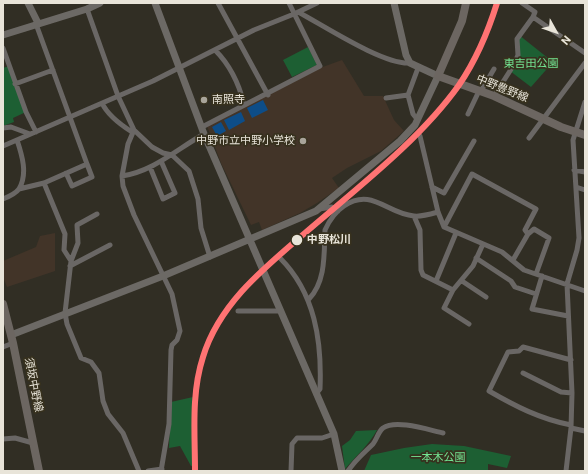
<!DOCTYPE html>
<html>
<head>
<meta charset="utf-8">
<style>
  body { margin:0 }
  #map { position:relative; width:588px; height:474px; overflow:hidden; background:#312e24; font-family:Roboto,sans-serif }
  canvas { display:block }
  .frame { position:absolute; inset:0; border:4px solid #e8e4d9; pointer-events:none }
  .north { position:absolute; left:536px; top:12px; width:40px; height:40px; -webkit-text-stroke:3px #37311e; paint-order:stroke; rotate:130deg; font-size:11px; font-weight:700; line-height:16px; text-align:center; color:#e8e4d9 }
  .north::after { content:''; display:block; margin:auto; width:14px; height:18px; background:#e8e4d9; clip-path:polygon(50% 0,100% 100%,50% 72%,0 100%) }
</style>
</head>
<body>
<div id="map">
<canvas width="588" height="474"></canvas>
<div class="frame"></div>
<div class="north">N</div>
</div>
<script>
const ctx = document.querySelector('canvas').getContext('2d');
ctx.lineJoin = 'round';
function fillPath(path, color) { ctx.fillStyle = color; ctx.fill(path, 'evenodd'); }
function trace(path, color, width, dash) { ctx.strokeStyle = color; ctx.lineWidth = width; ctx.lineCap = dash ? 'butt' : 'round'; ctx.setLineDash(dash || []); ctx.stroke(path); }
function drawText(font, color, halo, rows, align = 'center') {
  ctx.font = font + ' Roboto,"Noto Sans JP",sans-serif'; ctx.lineWidth = 3.5; ctx.setLineDash([]); ctx.textBaseline = 'middle'; ctx.strokeStyle = halo; ctx.fillStyle = color; for (const [text, x, y, turn = 0] of rows) {
    ctx.save(); ctx.translate(x, y); ctx.rotate((+turn || 0) * Math.PI / 180); ctx.textAlign = isNaN(turn) ? turn : align; if (halo) ctx.strokeText(text, 0, 0); ctx.fillText(text, 0, 0); ctx.restore();
  }
}
fillPath(new Path2D(`
  M342,60L364,96H383L394,120L404,131L381,151L347,168L332,178L339,188L317,203L300,213L262,230L259,222L251,225L221,163L207,126L320,68Z
  M55,233V271L7,287L3,277V261L36,247L40,236Z`), '#423428');
fillPath(new Path2D(`
  M519,35L553,62L531,87L510,71L515,63Z
  M308,47L317,65L292,77L283,60Z
  M9,66L26,112L13,118L14,122L3,126V68Z
  M193,397L192,466H191L180,446L169,448L171,402Z
  M377,430C369,445 355,457 345,469L342,446L350,440L356,431Z
  M432,444L464,446L511,456L507,468L488,464V471H364L371,455L404,448Z`), '#1d5f33');
fillPath(new Path2D(`
  M263,100L268,110L252,118L247,108Z
  M241,112L245,121L229,130L224,120Z
  M221,122L226,131L217,136L212,127Z`), '#0d4d88');
trace(new Path2D(`
  M218,3L268,95
  M522,3L535,12L533,17L585,53
  M87,9L118,96L134,130L128,144L122,176L123,186L134,215L172,294L180,331L177,340L172,345L171,350L169,424L161,471
  M298,12C323,25 383,65 410,63
  M3,48L26,112L36,132
  M215,50C230,65 239,84 244,104
  M15,84L53,70
  M481,91L494,69
  M408,95L418,68
  M494,96L515,63L518,55L517,39L533,17
  M386,98L408,95L413,114L417,119
  M102,103C108,116 121,125 132,132
  M468,114L479,91
  M202,127L320,66L289,3
  M3,128L11,127L30,134
  M134,130L152,147L163,153L172,155L189,171L198,199L201,228L210,257
  M420,136L438,212L444,227L502,252L524,270L585,291
  M529,138L585,63
  M3,146L153,81L254,30L294,14L317,3
  M150,167L163,199L175,193L161,161
  M574,170L585,172
  M66,173L72,186L92,177L87,164
  M122,176C154,171 177,149 204,134
  M44,183L65,234L64,250L71,261
  M432,187L444,193L474,141
  M576,187L585,190
  M19,189L44,183L87,164L36,24
  M3,199C8,197 16,193 19,189C28,174 22,155 17,140
  M319,209L332,207L338,211
  M97,214L77,225L78,243L71,261L65,313L67,324L81,358L91,362L99,373L103,401L108,414L123,433L139,471
  M414,216L420,230L421,270L423,275L453,290
  M444,227L472,174L536,209L525,230L528,234L513,260
  M528,234L534,229L549,238L536,274
  M280,258C315,293 322,341 320,389L316,394
  M476,258L511,281L515,287L536,294
  M70,266L110,245
  M542,276L532,309L568,316
  M436,281L456,233
  M462,281L486,297
  M309,299C326,281 324,254 325,230C329,221 335,212 344,206C372,187 387,214 414,216C421,217 431,214 438,212
  M238,311H279
  M469,324L444,308L453,290L473,266L483,244
  M3,347L13,343
  M523,373L561,392L572,393
  M571,425C540,419 515,406 489,391L508,352L519,351L523,347L571,360
  M571,428L585,431
  M3,439L15,438L33,443
  M148,471L162,469
  M291,471L292,444L297,438H322L334,434
  M348,471C356,459 364,453 373,444C377,439 378,432 383,428C396,419 429,430 443,433
  M566,471L571,428L572,393L567,284L577,250L579,238L573,140L585,102`), '#6a6765', 5);
trace(new Path2D(`
  M28,3L38,23
  M155,3L204,134L334,434L342,471
  M3,35L87,9L100,3
  M11,335L163,276L316,211L400,141L415,125L438,76L410,63L406,55L394,3`), '#6c6965', 7);
trace(new Path2D(`
  M466,3L462,21L438,76L494,96L561,127L585,135
  M3,304L13,343L39,471`), '#6c6661', 8);
trace(new Path2D(`
  M195,471C195,433 191,394 203,357C219,304 264,268 305,233C356,189 420,140 459,85C476,60 488,32 497,3`), '#ff7373', 6);
for (const [x, y, r, color] of [
  [204,100,4,"#a8a49a"],
  [303,141,4,"#a8a49a"],
  [297,240,6,"#e8e4d9"]
]) { const dot = new Path2D(); dot.arc(x, y, r, 0, 2 * Math.PI); ctx.fillStyle = color; ctx.fill(dot); trace(dot, '#37311e', 1.5); }
drawText('11px', '#73e593', '#37311e', [
  ["東吉田公園",531,64],
  ["一本木公園",438,458]
]);
drawText('11px', '#e8e4d9', '#37311e', [
  ["中野豊野線",502,89,22],
  ["須坂中野線",33,385,79]
]);
drawText('11px', '#e8e4d9', '#37311e', [
  ["南照寺",212,100],
  ["中野市立中野小学校",295,141,"right"]
], 'left');
drawText('bold 11px', '#e8e4d9', '#37311e', [
  ["中野松川",307,240]
], 'left');
</script>
</body>
</html>
